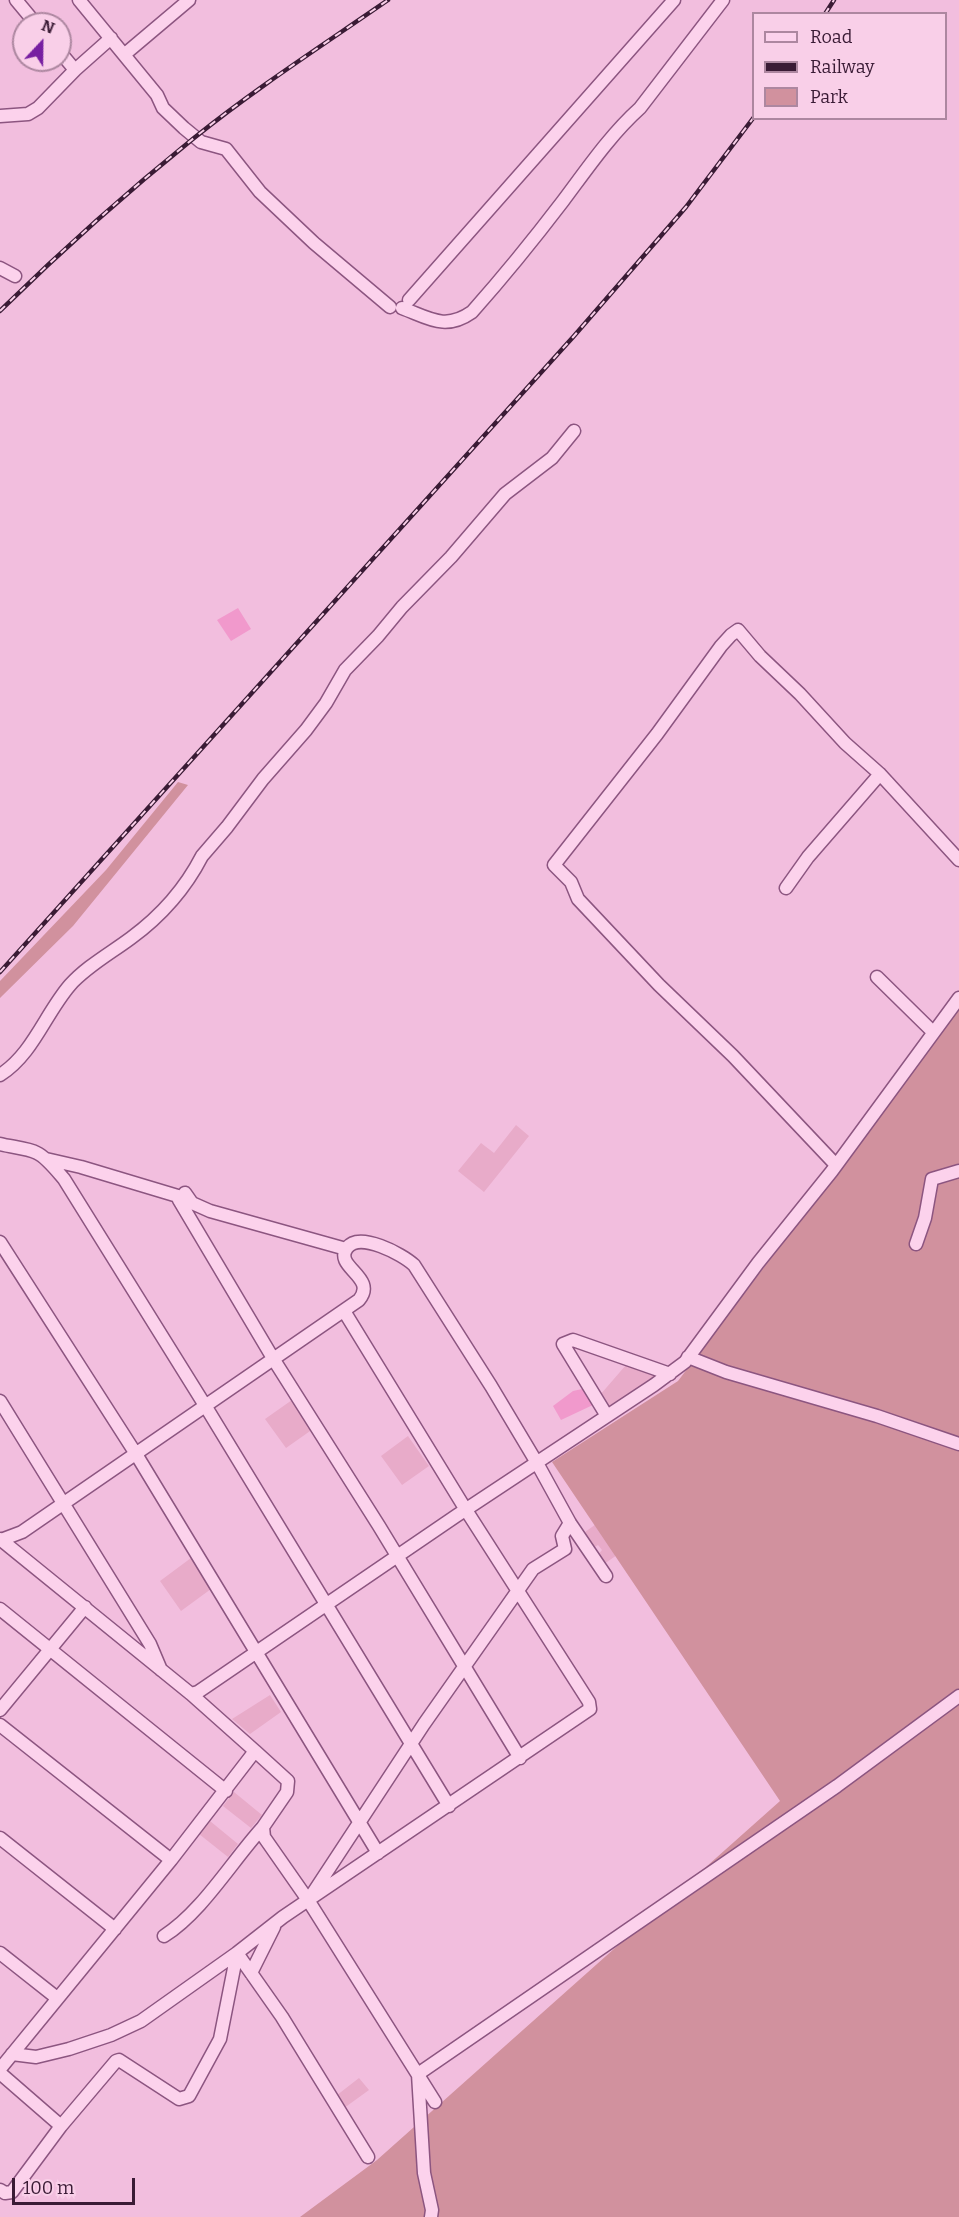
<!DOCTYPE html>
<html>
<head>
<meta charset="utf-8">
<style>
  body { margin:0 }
  #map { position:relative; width:959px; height:2217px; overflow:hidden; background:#f2bede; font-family:Bitter,serif }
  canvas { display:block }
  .legend { position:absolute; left:752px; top:12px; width:195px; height:108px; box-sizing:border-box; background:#f9cfe8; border:2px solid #ad87a0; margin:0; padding:8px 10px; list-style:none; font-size:18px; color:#3a1b35 }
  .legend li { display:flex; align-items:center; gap:12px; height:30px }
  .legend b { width:30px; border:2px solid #ad87a0 }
  .north { position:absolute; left:12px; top:12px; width:60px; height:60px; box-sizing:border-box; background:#f9cfe8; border:2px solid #ad87a0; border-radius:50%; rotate:22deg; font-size:16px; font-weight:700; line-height:24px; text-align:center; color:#3a1b35 }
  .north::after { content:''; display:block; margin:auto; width:21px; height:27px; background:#771fa1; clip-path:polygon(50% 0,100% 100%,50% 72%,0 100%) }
  .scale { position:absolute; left:12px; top:2178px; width:123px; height:27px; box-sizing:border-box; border:3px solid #3a1b35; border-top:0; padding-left:8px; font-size:18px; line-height:21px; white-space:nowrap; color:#3a1b35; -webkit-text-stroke:4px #f9cfe8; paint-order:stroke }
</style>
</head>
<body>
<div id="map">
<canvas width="959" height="2217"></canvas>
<ul class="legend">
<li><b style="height:8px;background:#fcd2ec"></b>Road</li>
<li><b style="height:8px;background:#3a1b35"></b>Railway</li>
<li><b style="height:16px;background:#d1919e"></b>Park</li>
</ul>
<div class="north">N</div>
<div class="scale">100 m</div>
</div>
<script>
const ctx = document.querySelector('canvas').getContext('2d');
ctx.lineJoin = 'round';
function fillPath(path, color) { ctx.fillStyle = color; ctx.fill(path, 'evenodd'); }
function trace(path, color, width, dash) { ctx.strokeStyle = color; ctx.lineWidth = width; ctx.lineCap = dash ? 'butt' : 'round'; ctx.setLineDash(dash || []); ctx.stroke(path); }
fillPath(new Path2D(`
  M516,1125L529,1136L484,1192L458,1171L481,1143L494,1153Z
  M626,1365L662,1376L608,1409L600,1395Z
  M292,1400L313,1429L286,1448L265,1419Z
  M408,1436L429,1466L402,1485L381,1456Z
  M613,1512L633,1544L604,1564L598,1555L602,1550L598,1545L593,1548L585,1532Z
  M191,1558L211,1589L181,1611L160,1581Z
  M270,1695L281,1712L250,1734L232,1719Z
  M234,1792L262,1815L251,1828L223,1806Z
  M210,1821L238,1844L228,1857L199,1834Z
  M359,2078L369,2090L340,2111L332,2099Z`), '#e8abc9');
fillPath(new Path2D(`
  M178,782L188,785L73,926L0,998V981L106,870Z
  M959,1009V2217H300L377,2160L780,1801L552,1462L678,1381Z`), '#d1919e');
fillPath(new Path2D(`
  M238,608L251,629L231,641L217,620Z
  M582,1389L589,1390L595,1404L561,1420L553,1406L573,1391Z`), '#f199cc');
const minor = new Path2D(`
  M16,0L36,24
  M79,0L157,95L163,108L184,128L201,142L226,149L260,192L314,243L390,307
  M60,52L75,70
  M125,54L189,0
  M0,116L28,114L38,108L75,70L111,38
  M0,268L15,276
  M409,300L674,0
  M402,308C429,318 445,331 472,312C504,276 534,239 563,201C587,169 610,135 640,108L723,0
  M786,888L808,857L880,774L959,860
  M877,977L933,1032
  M0,1075C33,1054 45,1014 70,985C87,966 111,953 131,938C161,916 185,889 202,856L227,827L263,779L306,730L326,703L345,670L378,636L402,607L451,557L505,494L552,458L574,431
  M0,1144C11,1147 28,1148 37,1153C46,1157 57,1171 64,1179L206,1407L449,1806
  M46,1159L81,1167L181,1197
  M836,1165L733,1056L659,985L578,899L571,882L554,865L657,734L721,646L731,635L738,630L760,656L800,694L845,743L880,774
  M0,1242L136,1454L378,1853
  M916,1244L925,1218L932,1179L959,1171
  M346,1249L210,1211L192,1203L185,1193L179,1200L274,1360L379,1526L520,1758
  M688,1357L726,1372L877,1416L959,1444
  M0,1401L150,1644L161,1670
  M607,1416L563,1344L573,1340L670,1374
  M0,1539L191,1694L198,1692L456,1516L654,1385L685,1362L758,1263L832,1171L959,998
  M1,1540L22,1532L359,1300C378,1277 333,1267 347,1248C359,1231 402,1254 414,1265L491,1386L537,1463L570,1523L606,1576
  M0,1609L226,1791
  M0,1710L85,1607
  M0,1725L171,1860
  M255,1751L288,1781L287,1792L263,1827L264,1837L308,1900L435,2102
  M0,1838L115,1929
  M311,1896L424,1724L533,1569L565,1549L562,1536L570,1523
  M164,1936C202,1912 232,1861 263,1827
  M0,1953L57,1998
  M251,1973L274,1927
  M12,2054L36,2057L69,2049L111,2035L141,2021L237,1953L282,2017L368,2157
  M0,2069L171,1860L255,1751L191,1694
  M0,2073L61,2126
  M0,2190L5,2193L12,2192L61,2126L116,2061L119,2060L179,2099L189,2096L220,2039L237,1953L283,1917L590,1709L589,1702L466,1510L344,1311
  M431,2217L432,2210L424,2173L418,2074L837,1786L959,1696`);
trace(minor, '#8c5580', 15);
trace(minor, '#fcd2ec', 12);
const rail = new Path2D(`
  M825,14L834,0
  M0,311C62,250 127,192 194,138C256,88 323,45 388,0
  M0,972L574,336L686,207L754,117`);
trace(rail, '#3a1b35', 4.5);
trace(rail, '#f9cfe8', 2, [7]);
</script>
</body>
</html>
